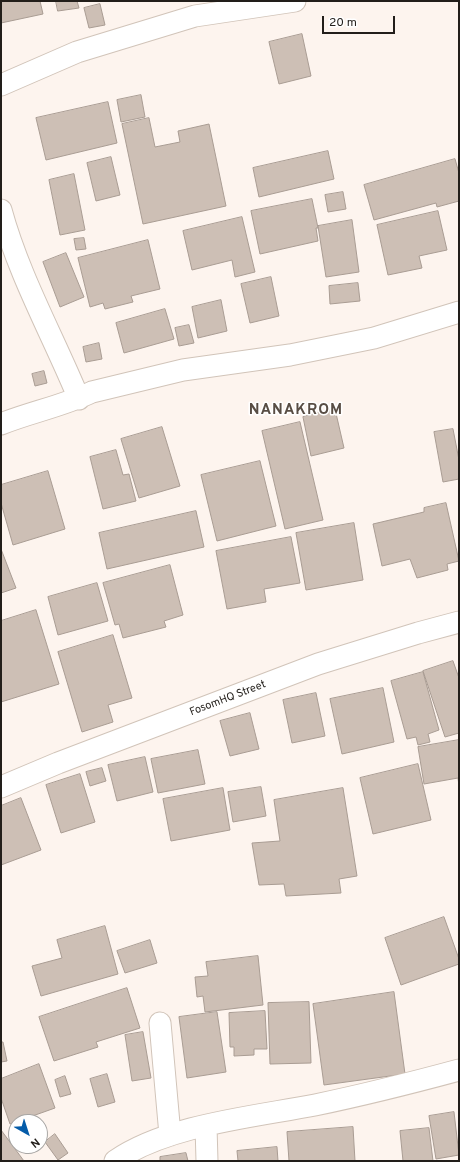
<!DOCTYPE html>
<html>
<head>
<meta charset="utf-8">
<style>
  body { margin:0 }
  #map { position:relative; width:460px; height:1162px; overflow:hidden; background:#fdf4ee; font-family:Overpass,sans-serif }
  canvas { display:block }
  .frame { position:absolute; inset:0; border:2px solid #221e1a; pointer-events:none }
  .north { position:absolute; left:8px; top:1114px; width:40px; height:40px; box-sizing:border-box; background:#fff; border:1px solid #a7a5a3; border-radius:50%; rotate:141deg; font-size:11px; font-weight:700; line-height:16px; text-align:center; color:#221e1a }
  .north::after { content:''; display:block; margin:auto; width:14px; height:18px; background:#055ca9; clip-path:polygon(50% 0,100% 100%,50% 72%,0 100%) }
  .scale { position:absolute; left:322px; top:16px; width:73px; height:18px; box-sizing:border-box; border:2px solid #221e1a; border-top:0; padding-left:5px; font-size:12px; line-height:14px; white-space:nowrap; color:#221e1a; -webkit-text-stroke:3px #fff; paint-order:stroke }
</style>
</head>
<body>
<div id="map">
<canvas width="460" height="1162"></canvas>
<div class="frame"></div>
<div class="north">N</div>
<div class="scale">20 m</div>
</div>
<script>
const ctx = document.querySelector('canvas').getContext('2d');
ctx.lineJoin = 'round';
function fillPath(path, color) { ctx.fillStyle = color; ctx.fill(path, 'evenodd'); }
function trace(path, color, width, dash) { ctx.strokeStyle = color; ctx.lineWidth = width; ctx.lineCap = dash ? 'butt' : 'round'; ctx.setLineDash(dash || []); ctx.stroke(path); }
function drawText(font, color, halo, rows, align = 'center') {
  ctx.font = font + ' Overpass,sans-serif'; ctx.lineWidth = 3; ctx.setLineDash([]); ctx.textBaseline = 'middle'; ctx.strokeStyle = halo; ctx.fillStyle = color; for (const [text, x, y, turn = 0] of rows) {
    ctx.save(); ctx.translate(x, y); ctx.rotate((+turn || 0) * Math.PI / 180); ctx.textAlign = isNaN(turn) ? turn : align; if (halo) ctx.strokeText(text, 0, 0); ctx.fillText(text, 0, 0); ctx.restore();
  }
}
const building = new Path2D(`
  M1,1H40L43,14L1,23Z
  M56,1H77L79,8L58,11Z
  M100,4L105,25L89,28L84,8Z
  M302,34L311,76L279,84L269,42Z
  M141,95L145,117L121,122L117,100Z
  M108,102L117,143L46,160L36,118Z
  M149,118L155,147L180,142L178,131L209,124L226,206L143,224L122,124Z
  M328,151L334,179L259,197L253,168Z
  M111,157L120,195L96,201L87,163Z
  M455,159L459,173V201L437,207L436,203L374,220L364,185Z
  M74,174L85,230L60,235L49,180Z
  M343,192L346,209L328,212L325,195Z
  M312,199L318,228H316L318,241L260,254L251,211Z
  M438,211L447,250L419,256L422,268L388,275L377,225Z
  M242,217L255,272L235,277L232,260L192,270L183,231Z
  M352,220L359,272L326,277L318,226Z
  M84,238L86,249L76,250L74,239Z
  M148,240L160,289L131,296L133,302L105,309L103,303L90,307L78,258Z
  M66,253L84,297L60,307L43,262Z
  M271,277L279,316L250,323L241,284Z
  M358,283L360,301L330,304L329,286Z
  M221,300L227,331L198,338L192,307Z
  M165,309L174,339L124,353L116,323Z
  M189,325L194,343L179,346L175,328Z
  M99,343L102,359L86,362L83,347Z
  M44,371L47,383L35,386L32,374Z
  M335,409L344,448L311,456L303,417Z
  M300,422L323,520L285,529L262,431Z
  M162,427L180,486L139,498L121,439Z
  M453,429L459,460V479L443,482L434,432Z
  M116,450L123,475L129,474L136,501L103,509L90,457Z
  M260,461L276,526L217,541L201,475Z
  M48,471L65,529L13,545L1,503V485Z
  M446,503L459,561L447,564L448,570L417,578L410,559L382,566L373,524L424,512V508Z
  M196,511L204,547L107,569L99,533Z
  M354,523L363,580L306,590L296,533Z
  M291,537L300,583L264,589L266,602L227,609L216,551Z
  M1,549L16,588L1,593Z
  M170,565L183,615L164,621L166,627L123,638L119,624L115,625L103,583Z
  M97,583L108,621L58,635L48,597Z
  M36,610L59,684L1,702V621Z
  M113,635L132,698L108,705L113,722L82,732L58,652Z
  M453,661L459,678V733L445,737L423,671Z
  M423,672L439,730L428,734L430,742L418,745L416,737L407,739L391,681Z
  M383,688L394,742L342,754L330,699Z
  M316,693L325,736L292,743L283,700Z
  M250,713L259,749L230,756L220,721Z
  M459,740V786L458,778L424,784L418,747Z
  M198,750L205,784L158,793L151,759Z
  M145,757L153,792L117,801L108,765Z
  M418,764L431,820L373,834L360,778Z
  M102,768L106,781L90,786L86,772Z
  M80,774L95,822L61,833L46,785Z
  M261,787L266,816L233,822L228,792Z
  M223,788L230,830L171,841L163,799Z
  M343,788L357,876L339,879L341,893L286,896L284,884L259,885L252,843L280,841L274,800Z
  M21,798L41,850L1,865V806Z
  M444,917L459,959V964L401,985L385,938Z
  M105,926L118,974L41,996L32,966L62,958L57,940Z
  M150,940L157,963L125,973L117,951Z
  M258,956L263,1005L205,1012L203,996L197,997L195,977L208,976L206,962Z
  M127,988L140,1028L96,1042L98,1047L54,1061L39,1017Z
  M394,992L405,1074L324,1085L313,1004Z
  M309,1002L311,1063L270,1064L268,1003Z
  M265,1011L267,1049H254V1055L234,1056V1047H230L229,1013Z
  M217,1012L226,1072L187,1078L179,1017Z
  M143,1032L151,1078L132,1081L125,1035Z
  M1,1042H3L7,1061L1,1062Z
  M39,1064L55,1108L10,1124L1,1098V1079Z
  M107,1074L115,1102L98,1107L90,1079Z
  M65,1076L71,1094L60,1097L55,1080Z
  M454,1112L459,1155L436,1159L429,1116Z
  M353,1127L355,1161H289L287,1132Z
  M429,1128L433,1161H403L400,1131Z
  M1,1130L24,1161H1Z
  M55,1134L68,1153L58,1160L45,1142Z
  M277,1147L278,1161H238L237,1151Z
  M186,1153L188,1161H160V1157Z`);
fillPath(building, '#cdbfb5');
trace(building, '#a99c93', 1);
const street = new Path2D(`
  M1,85L77,52L195,16L295,1
  M1,210C19,276 53,336 79,399
  M1,424C31,412 63,406 92,392L183,370L290,355L374,338L459,312
  M1,787L58,763L318,664L418,633L459,622
  M160,1023L170,1135
  M206,1126L207,1161
  M115,1161C167,1125 253,1117 315,1105C363,1095 411,1083 459,1070`);
trace(street, '#d1c4b9', 23);
trace(street, '#fff', 21);
drawText('11px', '#221e1a', '#fff', [
  ["FosomHQ Street",228,699,-21]
]);
ctx.letterSpacing = '1px';
drawText('bold 15px', '#584d44', '#fff', [
  ["NANAKROM",296,411]
]);
ctx.letterSpacing = '0px';
</script>
</body>
</html>
